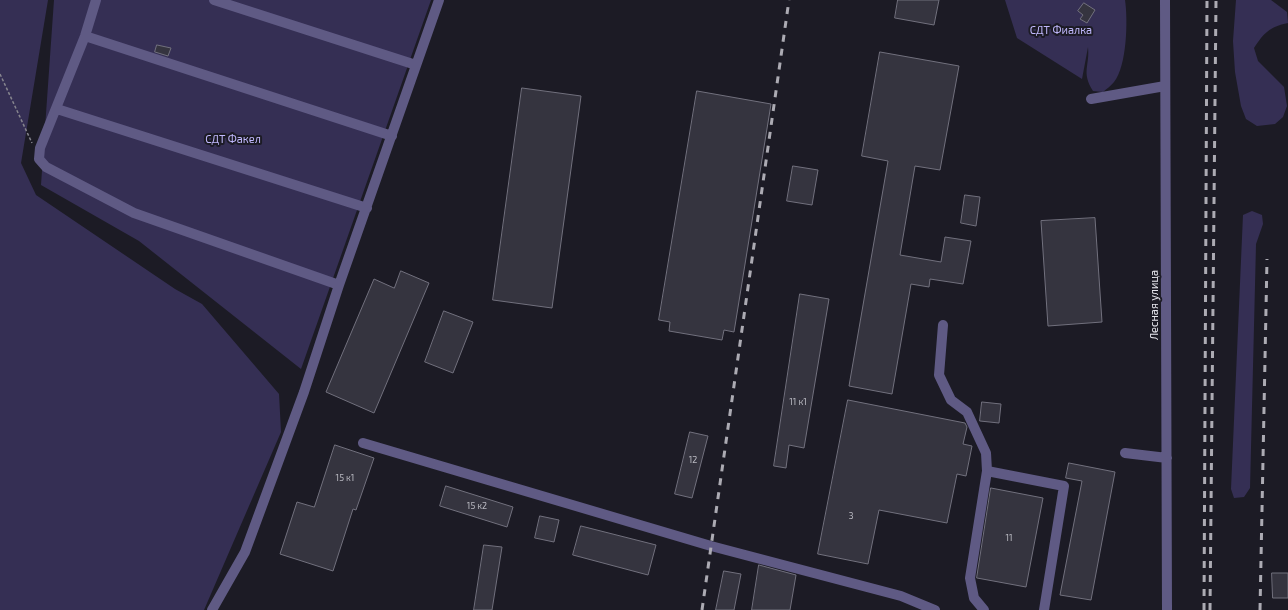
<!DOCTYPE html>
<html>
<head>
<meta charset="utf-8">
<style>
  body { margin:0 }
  canvas { display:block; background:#1c1b25 }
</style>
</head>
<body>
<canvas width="1288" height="610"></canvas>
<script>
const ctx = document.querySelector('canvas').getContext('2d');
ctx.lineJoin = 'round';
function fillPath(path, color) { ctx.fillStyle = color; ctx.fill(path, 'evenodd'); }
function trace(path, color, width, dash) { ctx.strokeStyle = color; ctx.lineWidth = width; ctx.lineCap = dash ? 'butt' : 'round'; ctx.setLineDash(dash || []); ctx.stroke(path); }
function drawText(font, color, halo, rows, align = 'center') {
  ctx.font = font + ' "Exo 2",sans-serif'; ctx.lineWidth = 4; ctx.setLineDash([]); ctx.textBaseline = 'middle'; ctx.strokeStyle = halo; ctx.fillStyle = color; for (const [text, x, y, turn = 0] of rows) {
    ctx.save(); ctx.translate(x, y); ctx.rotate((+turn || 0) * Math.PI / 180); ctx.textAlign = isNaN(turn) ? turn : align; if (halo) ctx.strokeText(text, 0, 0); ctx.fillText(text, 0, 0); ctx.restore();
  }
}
fillPath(new Path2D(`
  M0,0H48L21,163L36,195L175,289L202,304L279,394L281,432L204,610H0Z
  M54,0H431L301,369L139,241L41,185Z
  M1005,0H1125C1128,20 1127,66 1114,82C1111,86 1106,89 1103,92L1093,91C1081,72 1090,66 1088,47L1082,79L1017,38Z
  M1236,0H1271L1287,12L1288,23C1269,27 1264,33 1254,48L1258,61L1284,87L1287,106L1283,117L1275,124L1257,126L1246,119L1241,106L1235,72L1233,41Z
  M1252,211L1262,215L1263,224L1256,244L1250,488L1244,497L1234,498L1231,489L1243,215Z`), '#352f54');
const building = new Path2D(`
  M898,0H939L934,25L895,18Z
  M1084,3L1095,10L1087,23L1080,19L1083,15L1078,11Z
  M157,45L171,48L168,56L155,52Z
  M880,52L959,66L940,170L915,166L900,255L941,262L945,237L971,241L963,284L930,279L929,287L911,284L892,394L849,386L888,161L862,156Z
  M522,88L581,96L552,308L493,300Z
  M697,91L771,104L734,332L724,330L722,340L669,331L670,322L659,320Z
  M793,166L818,170L812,205L787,201Z
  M965,195L980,197L976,226L961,223Z
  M1095,218L1102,322L1048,326L1041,221Z
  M401,271L429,283L374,413L326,392L374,279L394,288Z
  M800,294L829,299L804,448L789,445L786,468L774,466Z
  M444,311L473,322L453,373L425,362Z
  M848,400L965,423L967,427L963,444L972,446L966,476L957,474L947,523L879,510L868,564L818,554Z
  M982,402L1001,404L999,423L980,421Z
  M690,432L708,436L692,498L675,494Z
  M335,445L374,458L356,510L353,509L333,571L280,554L297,502L314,507Z
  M1069,463L1115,472L1091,600L1060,595L1082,481L1066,478Z
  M446,486L513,507L507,527L440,506Z
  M991,488L1043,498L1026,587L977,578Z
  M540,516L559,520L554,542L535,538Z
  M581,526L656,545L648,575L573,555Z
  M484,545L502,547L492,610H474Z
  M759,565L796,575L790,610H752Z
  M724,571L741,574L734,610H716Z
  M1272,573H1288V598H1273Z`);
fillPath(building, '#35343f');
trace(building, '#71707d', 1);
trace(new Path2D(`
  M0,74L32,143`), '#86858e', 1.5, [3, 2]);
trace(new Path2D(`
  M96,0L85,36L40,148L39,159L46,167L134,213L339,285
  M214,0L416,65
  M1165,0L1167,610
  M85,36L392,136
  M1091,99L1165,86
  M57,109L367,208
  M943,325L939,375L951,400L967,412L986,453L987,471L970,578L974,598L984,610
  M363,443L711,546L901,596L935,610
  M1125,453L1167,458
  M987,471L1064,486L1044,610
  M212,610L245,552L304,392L339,285L439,0`), '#5f5a84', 10);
trace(new Path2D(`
  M702,610L789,0
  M1204,610L1207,0
  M1210,610L1216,0
  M1260,610L1267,259`), '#acabb3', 3, [7, 7]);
drawText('9px', '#b9b9c1', null, [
  ["11 к1",798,402],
  ["12",693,460],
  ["15 к1",345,478],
  ["15 к2",477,506],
  ["3",851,516],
  ["11",1009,538]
]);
drawText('11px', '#c0b8fc', '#1c1b25', [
  ["СДТ Фиалка",1061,30],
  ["СДТ Факел",233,139]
]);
drawText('11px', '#e5e5ec', '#1c1b25', [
  ["Лесная улица",1154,305,-90]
]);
</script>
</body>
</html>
